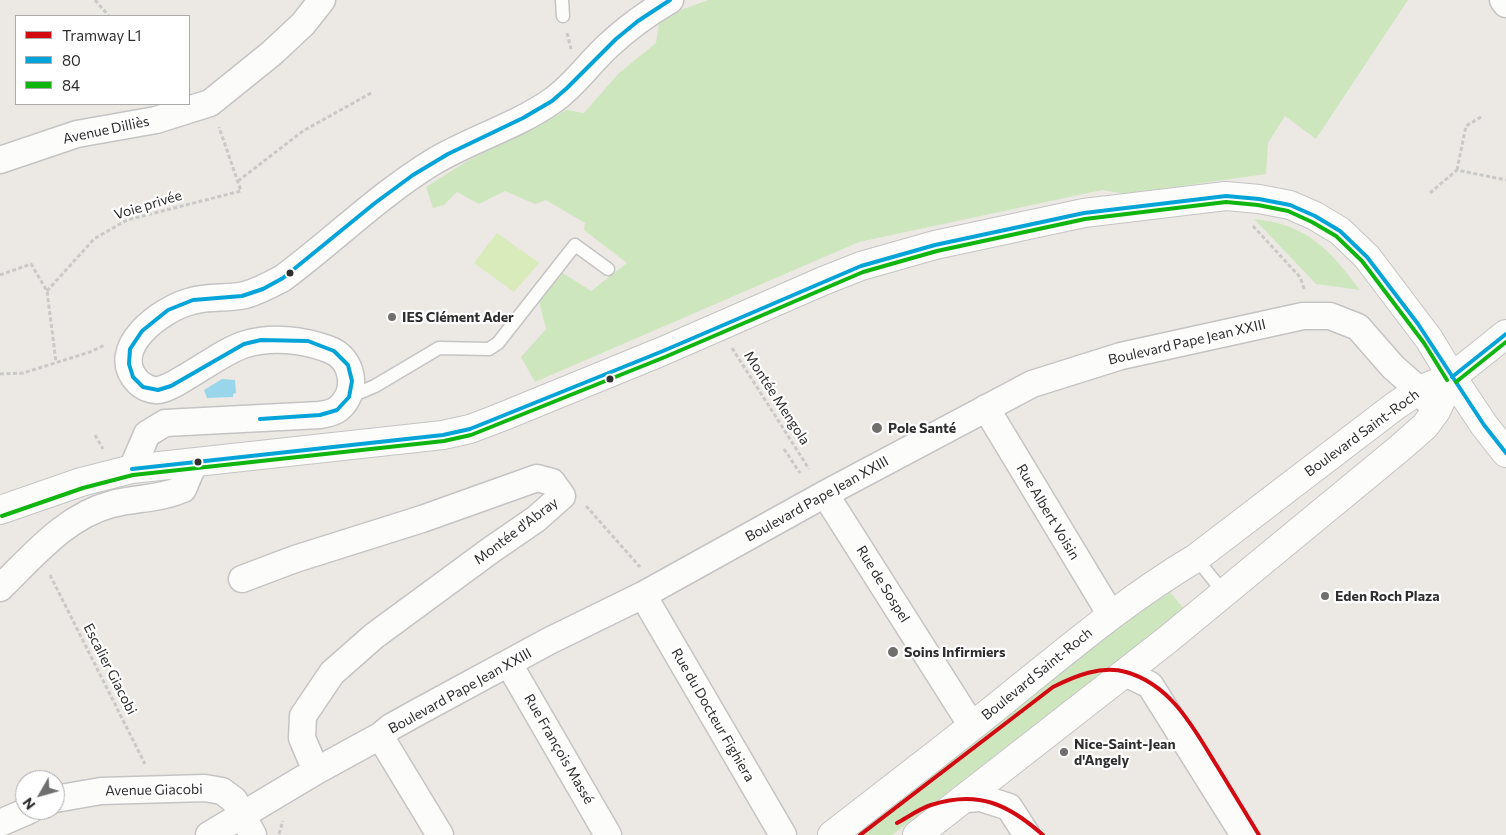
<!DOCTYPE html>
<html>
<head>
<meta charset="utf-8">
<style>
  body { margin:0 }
  #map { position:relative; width:1506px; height:835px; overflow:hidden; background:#ece8e4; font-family:Commissioner,sans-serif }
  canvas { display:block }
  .legend { position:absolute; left:15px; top:15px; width:175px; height:90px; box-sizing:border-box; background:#fff; border:1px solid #ababab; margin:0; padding:6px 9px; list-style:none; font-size:15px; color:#2e2e2e }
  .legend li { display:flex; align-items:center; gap:10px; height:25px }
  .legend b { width:25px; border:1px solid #ababab }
  .north { position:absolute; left:15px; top:770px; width:50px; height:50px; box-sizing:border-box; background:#fff; border:1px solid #ababab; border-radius:50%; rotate:232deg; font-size:14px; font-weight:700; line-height:20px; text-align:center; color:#2e2e2e }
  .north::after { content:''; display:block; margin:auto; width:18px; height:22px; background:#706f6e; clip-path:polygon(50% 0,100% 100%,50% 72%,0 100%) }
</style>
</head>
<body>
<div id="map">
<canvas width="1506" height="835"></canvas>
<ul class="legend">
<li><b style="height:6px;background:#d20a11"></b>Tramway L1</li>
<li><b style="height:6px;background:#05a4d8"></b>80</li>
<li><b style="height:6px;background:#10b510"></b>84</li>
</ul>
<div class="north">N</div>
</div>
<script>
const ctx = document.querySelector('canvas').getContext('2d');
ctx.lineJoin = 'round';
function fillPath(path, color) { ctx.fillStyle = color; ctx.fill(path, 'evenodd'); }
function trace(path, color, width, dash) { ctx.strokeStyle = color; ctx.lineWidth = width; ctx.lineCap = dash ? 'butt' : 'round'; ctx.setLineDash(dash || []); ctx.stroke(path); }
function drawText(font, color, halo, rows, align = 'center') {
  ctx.font = font + ' Commissioner,sans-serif'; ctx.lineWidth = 4.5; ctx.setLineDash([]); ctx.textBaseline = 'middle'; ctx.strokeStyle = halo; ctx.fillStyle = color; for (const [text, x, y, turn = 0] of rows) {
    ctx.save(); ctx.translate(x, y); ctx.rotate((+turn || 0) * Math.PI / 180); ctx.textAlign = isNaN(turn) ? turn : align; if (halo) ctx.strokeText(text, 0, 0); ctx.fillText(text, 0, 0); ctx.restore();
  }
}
fillPath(new Path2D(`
  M708,0H1408L1316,139L1285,116L1268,143L1266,174L1126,194L1102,190L859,242L535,382L521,357L546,329L539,301L563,273L591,291L627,263L584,230L585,223L546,200L535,204L505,191L479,204L457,192L444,205L433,208L426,187L469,160L567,110L584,113L619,73L656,43L659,23L678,11Z
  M1254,219C1307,224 1330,250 1360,290L1316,284Z
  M1166,587L1184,609L892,835H848Z`), '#cee6be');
fillPath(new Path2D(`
  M497,233L539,263L514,292L474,263Z`), '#d9eabb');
fillPath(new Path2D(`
  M222,379L235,380L236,393L233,394V397L207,398L204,390Z`), '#99d6ec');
const service = new Path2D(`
  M562,0L563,16
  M349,397L375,386L439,348L489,349L498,343L575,245L608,269
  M1196,558L1224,593`);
const minor = new Path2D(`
  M1503,0L1506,4
  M0,160L77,134L156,120L210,103L272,53L303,24L322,0
  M986,408L1111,615
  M132,469L147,434L165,423L320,415C325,414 333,413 338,409C359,392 354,358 328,349C303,340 272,336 246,344C226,350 204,367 186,377C178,382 169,388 159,390C152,391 143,387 138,382C106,349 162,308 192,301C209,296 228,299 245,295C259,291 270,285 283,278C334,240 379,195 433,162C471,139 515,127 552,101C574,86 589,63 609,45C627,28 648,13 670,0
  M825,494L972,726
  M242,579L295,559L422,519L537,478L552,482L562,496L536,519L491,550L374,636L332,673L303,716L302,738L316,771
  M0,588C34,555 66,516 112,504C137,498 160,499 183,489L194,463
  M643,595L783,835
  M509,664L608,835
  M1125,673L1150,685L1244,835
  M380,736L440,835
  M55,799L101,791L205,788L222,791L234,800L253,835
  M966,799L981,798L1009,807L1027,835
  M0,823L30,810
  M209,835L316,771L380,736L391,727L418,712L549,641L643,595L825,494L1032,384L1121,356L1303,316H1330L1358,327L1393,367L1419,390L1432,406`);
const tertiary = new Path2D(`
  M1452,377L1484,425L1506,453`);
const secondary = new Path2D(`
  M0,510L81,482L132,469L443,435L470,429L499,418L663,351L823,281L861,266L935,245L1084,213L1226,196L1259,199L1290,205L1315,216L1340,231L1367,257L1429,339L1452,377
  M832,835C890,790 948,746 1005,700C1067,650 1127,599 1196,558L1395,406L1419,390L1452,377L1506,334
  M917,835L1167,640L1400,448L1425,426L1436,411L1452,377`);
trace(service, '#c5c4c5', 15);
trace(minor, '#c5c4c5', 29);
trace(tertiary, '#c5c4c5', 30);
trace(secondary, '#c5c4c5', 30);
trace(new Path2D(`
  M95,0L109,16
  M567,33L571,49
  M1457,170L1466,126L1481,117
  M238,181L303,131L373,92
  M1430,193L1457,170L1506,180
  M1253,226L1300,277L1305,291
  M0,275L31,264L47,291L56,362
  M47,291L94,239L127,220L241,191L219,127
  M732,348L809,469
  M0,374L23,373L90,352L105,345
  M95,435L103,449
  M784,449L800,473
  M586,506L640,567
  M50,575L145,764
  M279,834L283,821`), '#c9c9c8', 3, [4, 2.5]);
trace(service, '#fcfcfb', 12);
trace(minor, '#fcfcfb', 26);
trace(tertiary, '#fcfcfb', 28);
trace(secondary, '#fcfcfb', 28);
trace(new Path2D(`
  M1452,377L1506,334
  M260,419L320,415L337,410L349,397L352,381L348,365L334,351L308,341L261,340L244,344L171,386L158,390L143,387L133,377L129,364L130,349L142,331L168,310L193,300L242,296L263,289L283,278L375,203L413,175L448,154L523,118L552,101L567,88L616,39L638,21L670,0
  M132,469L443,435L470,429L663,351L861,266L935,245L1084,213L1226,196L1259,199L1290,205L1315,216L1340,231L1367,257L1418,324L1484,425L1506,453`), '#05a4d8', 4);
trace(new Path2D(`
  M1456,382L1506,342
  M2,516L83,488L133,475L444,441L471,435L665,357L863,272L937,251L1085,219L1226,202L1258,205L1288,211L1312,222L1336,236L1362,261L1424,343L1447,380`), '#10b510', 4);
trace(new Path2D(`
  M897,823C908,817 919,809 931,805C978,790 1008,804 1043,835
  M860,835L1053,687C1075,676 1101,665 1126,672C1172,685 1194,729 1217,766C1231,789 1245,812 1259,835`), '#d20a11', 4);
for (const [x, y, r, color] of [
  [290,273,4.5,"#2e2e2e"],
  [392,317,5,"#706f6e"],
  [610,379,4.5,"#2e2e2e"],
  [877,428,6,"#706f6e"],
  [198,462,4.5,"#2e2e2e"],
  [1325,596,5,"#706f6e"],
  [893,652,6,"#706f6e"],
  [1064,752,5,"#706f6e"]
]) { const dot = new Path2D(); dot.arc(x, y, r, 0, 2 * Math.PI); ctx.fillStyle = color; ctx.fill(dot); trace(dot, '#fff', 2); }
drawText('14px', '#2e2e2e', '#fff', [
  ["Avenue Dilliès",106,130,-12],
  ["Voie privée",148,205,-17],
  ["Boulevard Pape Jean XXIII",1187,342,-13],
  ["Montée Mengola",777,398,57],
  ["Boulevard Saint-Roch",1362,433,-36],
  ["Boulevard Pape Jean XXIII",817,499,-29],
  ["Rue Albert Voisin",1048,512,59],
  ["Montée d'Abray",516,531,-37],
  ["Rue de Sospel",883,584,58],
  ["Escalier Giacobi",110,669,63],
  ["Boulevard Saint-Roch",1037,674,-39],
  ["Boulevard Pape Jean XXIII",460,691,-29],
  ["Rue du Docteur Fighiera",713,715,60],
  ["Rue François Massé",559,749,60],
  ["Avenue Giacobi",154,790,-1]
]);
drawText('bold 14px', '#2e2e2e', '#fff', [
  ["IES Clément Ader",402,317],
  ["Pole Santé",888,428],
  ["Eden Roch Plaza",1335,596],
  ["Soins Infirmiers",904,652],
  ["Nice-Saint-Jean",1074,744],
  ["d'Angely",1074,760]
], 'left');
</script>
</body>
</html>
